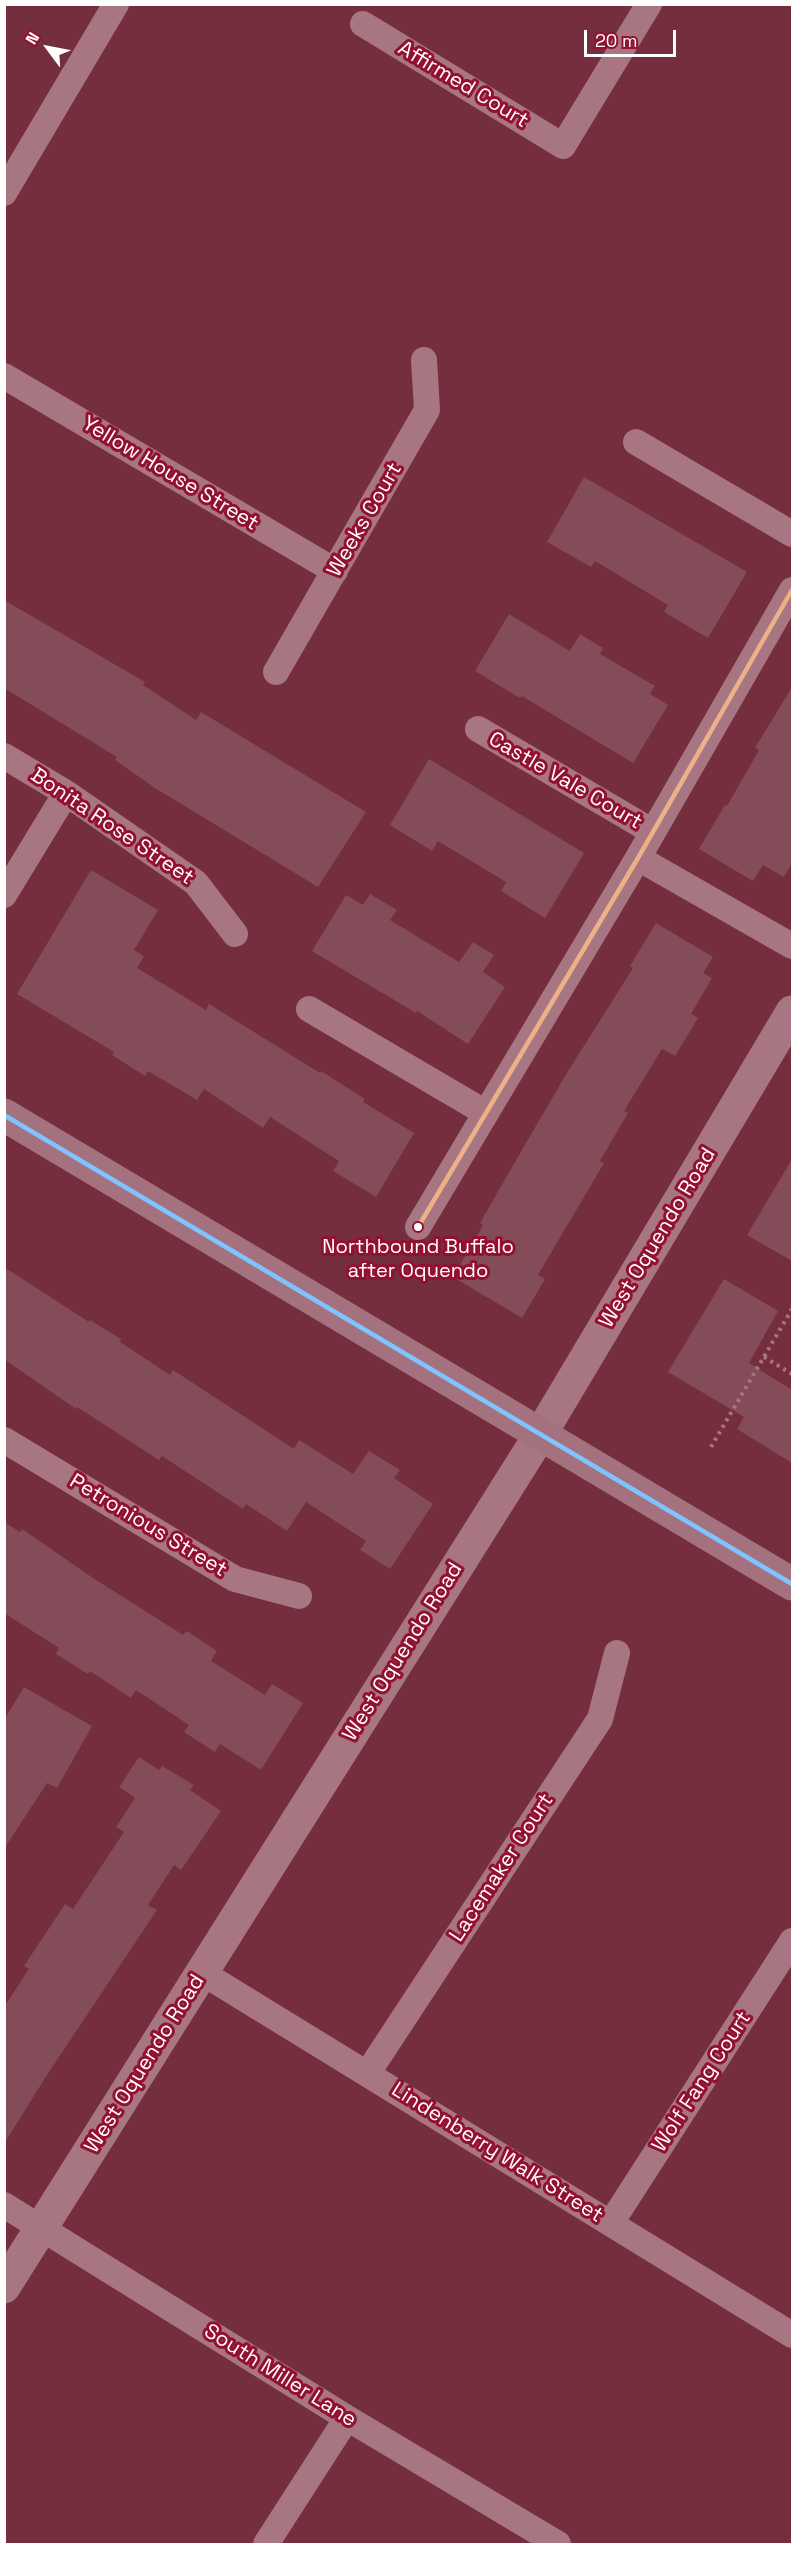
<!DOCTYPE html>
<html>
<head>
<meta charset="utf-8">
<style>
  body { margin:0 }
  #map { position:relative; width:797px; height:2549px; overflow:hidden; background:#752e3e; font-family:"Space Grotesk",sans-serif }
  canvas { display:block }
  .frame { position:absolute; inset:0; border:6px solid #fff; pointer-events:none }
  .north { position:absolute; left:18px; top:18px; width:60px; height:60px; -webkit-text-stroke:4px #93102f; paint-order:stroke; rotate:302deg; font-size:16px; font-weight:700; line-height:24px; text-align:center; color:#fff }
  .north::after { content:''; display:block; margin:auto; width:21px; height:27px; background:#fff; clip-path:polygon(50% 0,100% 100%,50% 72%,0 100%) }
  .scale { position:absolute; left:584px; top:30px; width:92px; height:27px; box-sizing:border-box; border:3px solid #fff; border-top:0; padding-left:8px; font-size:18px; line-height:21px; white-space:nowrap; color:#fff; -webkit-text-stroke:4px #93102f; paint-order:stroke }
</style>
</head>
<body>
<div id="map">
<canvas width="797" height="2549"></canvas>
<div class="frame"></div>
<div class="north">N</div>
<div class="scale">20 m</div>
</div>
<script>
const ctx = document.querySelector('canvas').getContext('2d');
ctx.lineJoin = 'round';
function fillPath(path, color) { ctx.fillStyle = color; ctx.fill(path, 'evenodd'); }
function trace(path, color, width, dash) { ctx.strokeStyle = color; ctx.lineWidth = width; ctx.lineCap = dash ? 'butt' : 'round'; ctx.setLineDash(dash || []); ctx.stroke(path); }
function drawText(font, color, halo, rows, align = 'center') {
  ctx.font = font + ' "Space Grotesk",sans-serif'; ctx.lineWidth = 6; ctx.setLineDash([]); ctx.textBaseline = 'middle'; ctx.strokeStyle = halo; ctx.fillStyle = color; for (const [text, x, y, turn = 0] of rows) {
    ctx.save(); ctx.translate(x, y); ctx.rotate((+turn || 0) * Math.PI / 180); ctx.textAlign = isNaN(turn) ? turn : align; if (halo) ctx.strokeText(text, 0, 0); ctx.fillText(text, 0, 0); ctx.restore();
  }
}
fillPath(new Path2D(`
  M584,477L747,572L708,638L664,612L668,605L595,561L591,567L547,542Z
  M4,600L145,682L143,685L196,720L201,712L366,812L318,887L155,788L115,760L117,757L4,688Z
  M509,614L570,651L580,634L603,648L600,654L655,686L650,694L668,705L633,763L522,696L520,698L475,671Z
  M792,687V863L784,877L763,865L753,881L699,849L725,805L727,806L759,750L755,748Z
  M429,759L584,853L545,918L501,891L506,882L438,841L432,851L390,825Z
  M91,870L158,910L134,950L144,956L137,968L206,1010L209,1004L320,1073L321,1071L365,1099L363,1102L414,1133L376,1197L333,1171L339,1161L270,1117L263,1128L204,1089L197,1100L148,1071L145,1076L112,1055L114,1052L17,994Z
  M370,894L397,910L390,920L459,962L473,942L494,955L483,972L505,987L468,1044L417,1011L416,1013L312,951L346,895L363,905Z
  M656,923L713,957L703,973L712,978L691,1014L698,1018L675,1056L662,1049L624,1111L628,1113L600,1161L604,1163L538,1275L545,1279L522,1318L453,1277L483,1225L480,1223L512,1167L565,1076L633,968L630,966Z
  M792,1159V1261L747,1235Z
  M4,1267L89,1322L90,1320L121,1339L120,1342L170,1375L173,1370L294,1449L299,1440L353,1474L369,1451L400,1470L394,1478L433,1504L390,1569L360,1550L366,1541L306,1502L287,1531L246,1504L243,1509L162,1456L159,1460L77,1407L76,1409L4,1359Z
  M724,1279L778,1311L749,1363L792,1390V1463L737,1429L744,1417L668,1372Z
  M4,1522L20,1532L22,1529L93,1578L183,1635L187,1631L217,1651L211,1661L265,1695L272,1684L303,1703L261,1770L220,1744L215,1752L184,1732L189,1725L136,1690L131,1698L90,1671L88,1674L56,1654L59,1648L4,1613Z
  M24,1687L92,1726L57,1788L47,1783L4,1849V1720Z
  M139,1757L159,1770L162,1766L194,1785L190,1790L221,1811L181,1870L174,1865L148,1905L157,1910L45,2078L4,2144V2007L29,1969L24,1966L65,1904L73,1909L124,1832L116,1827L135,1798L119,1787Z`), '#844b59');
trace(new Path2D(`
  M764,1357L792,1374
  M711,1447L792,1309`), '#a87682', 4, [3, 4.5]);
trace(new Path2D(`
  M363,24L563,146L649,4
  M4,193L116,4
  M4,376L335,571
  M636,442L792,534
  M276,672L427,410L424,360
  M478,729L653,832
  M4,756L66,793L196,883L235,934
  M638,858L792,946
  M4,895L66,793
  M309,1009L486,1113
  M418,1227L638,858L792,590
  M4,1440L235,1579L299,1596
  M201,1972L792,2335
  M367,2074L600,1719L617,1653
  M4,2205L347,2418L558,2544
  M611,2223L792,1941
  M266,2544L347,2418`), '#a87682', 26);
trace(new Path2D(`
  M4,2287L540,1435L792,1012`), '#a87682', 33);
trace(new Path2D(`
  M4,1115L792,1584`), '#a4727e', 33);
trace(new Path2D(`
  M4,1115L792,1584`), '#80c4ff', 4.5);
trace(new Path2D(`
  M418,1227L638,858L792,590`), '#ebb288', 4.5);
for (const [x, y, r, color] of [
  [418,1227,5,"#fff"]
]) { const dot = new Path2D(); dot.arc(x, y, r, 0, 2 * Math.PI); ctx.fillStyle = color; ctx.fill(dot); trace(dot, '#93102f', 2); }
drawText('20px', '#fff', '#93102f', [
  ["Northbound Buffalo",418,1248],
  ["after Oquendo",418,1272]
]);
drawText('21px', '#fff', '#93102f', [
  ["Affirmed Court",463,85,31],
  ["Yellow House Street",170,474,31],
  ["Weeks Court",365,520,-60],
  ["Castle Vale Court",565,781,30],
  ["Bonita Rose Street",112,827,34],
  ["West Oquendo Road",658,1238,-59],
  ["Petronious Street",148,1526,31],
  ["West Oquendo Road",403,1652,-58],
  ["Lacemaker Court",502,1868,-57],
  ["West Oquendo Road",145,2064,-58],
  ["Wolf Fang Court",702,2082,-57],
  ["Lindenberry Walk Street",497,2153,32],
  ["South Miller Lane",280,2376,32]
]);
</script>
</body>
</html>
